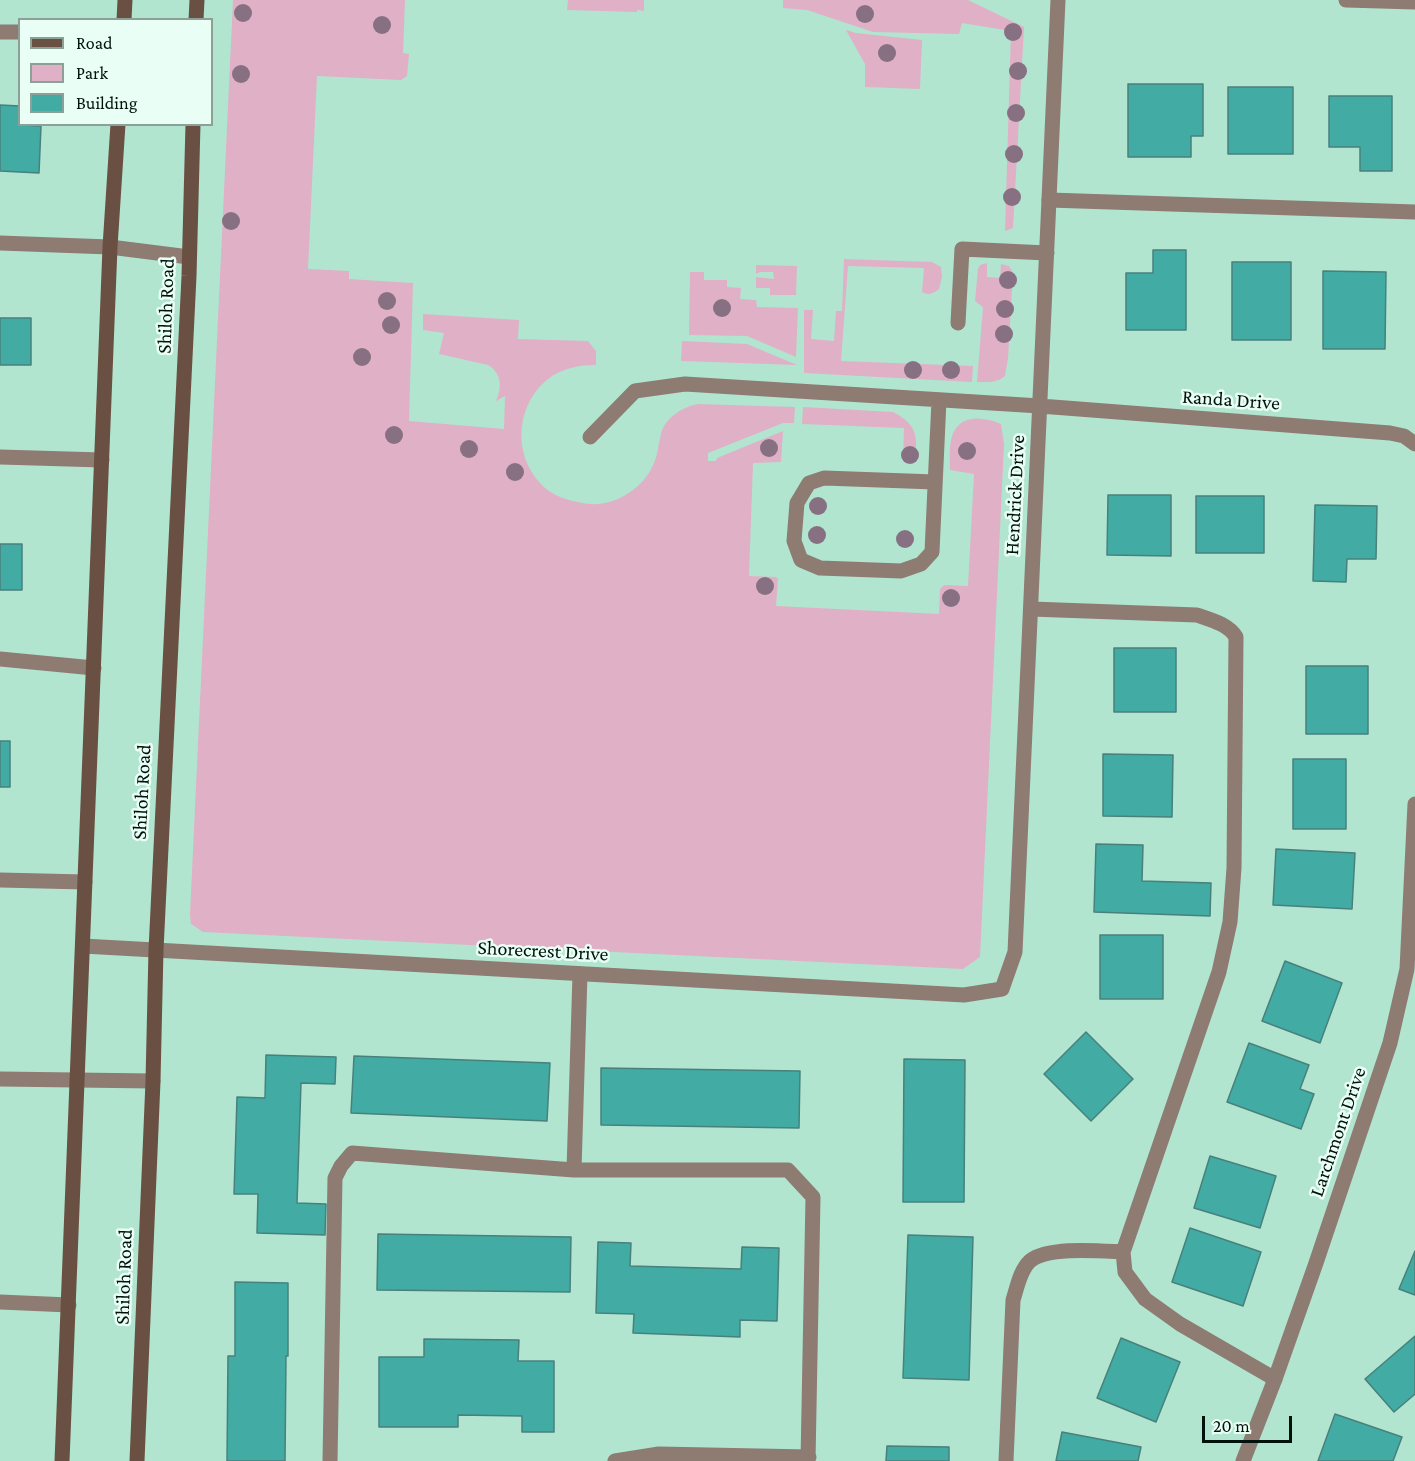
<!DOCTYPE html>
<html>
<head>
<meta charset="utf-8">
<style>
  body { margin:0 }
  #map { position:relative; width:1415px; height:1461px; overflow:hidden; background:#b1e5d0; font-family:"Crimson Pro",serif }
  canvas { display:block }
  .legend { position:absolute; left:18px; top:18px; width:195px; height:108px; box-sizing:border-box; background:#e9fef5; border:2px solid #8ca098; margin:0; padding:8px 10px; list-style:none; font-size:18px; color:#01120c }
  .legend li { display:flex; align-items:center; gap:12px; height:30px }
  .legend b { width:30px; border:2px solid #8ca098 }
  .scale { position:absolute; left:1202px; top:1416px; width:90px; height:27px; box-sizing:border-box; border:3px solid #01120c; border-top:0; padding-left:8px; font-size:18px; line-height:21px; white-space:nowrap; color:#01120c; -webkit-text-stroke:4px #e9fef5; paint-order:stroke }
</style>
</head>
<body>
<div id="map">
<canvas width="1415" height="1461"></canvas>
<ul class="legend">
<li><b style="height:8px;background:#6a5043"></b>Road</li>
<li><b style="height:16px;background:#e0b0c6"></b>Park</li>
<li><b style="height:16px;background:#42aba4"></b>Building</li>
</ul>
<div class="scale">20 m</div>
</div>
<script>
const ctx = document.querySelector('canvas').getContext('2d');
ctx.lineJoin = 'round';
function fillPath(path, color) { ctx.fillStyle = color; ctx.fill(path, 'evenodd'); }
function trace(path, color, width, dash) { ctx.strokeStyle = color; ctx.lineWidth = width; ctx.lineCap = dash ? 'butt' : 'round'; ctx.setLineDash(dash || []); ctx.stroke(path); }
function drawText(font, color, halo, rows, align = 'center') {
  ctx.font = font + ' "Crimson Pro",serif'; ctx.lineWidth = 5; ctx.setLineDash([]); ctx.textBaseline = 'middle'; ctx.strokeStyle = halo; ctx.fillStyle = color; for (const [text, x, y, turn = 0] of rows) {
    ctx.save(); ctx.translate(x, y); ctx.rotate((+turn || 0) * Math.PI / 180); ctx.textAlign = isNaN(turn) ? turn : align; if (halo) ctx.strokeText(text, 0, 0); ctx.fillText(text, 0, 0); ctx.restore();
  }
}
fillPath(new Path2D(`
  M233,0H405L403,53L409,54L407,76L401,80L317,76L308,269L349,271V279L413,283L409,421L504,429L505,396L496,401C502,388 502,373 488,365L439,354L444,333L423,330V314L519,320L518,339L588,341L596,351V365C580,365 565,368 552,376C516,401 511,453 541,484C552,496 567,500 582,503C610,509 642,491 653,465C658,455 658,445 661,434C665,418 682,407 698,404L795,407L794,423H783L708,453V461H716L717,458L783,431L781,462L753,463L749,576L776,577L778,579L776,606L939,614L940,589L944,585L968,586L974,474L950,470C950,459 949,446 952,436C960,413 984,417 1001,424L1004,444L980,957L963,969L203,932L191,924L190,914Z
  M568,0H644V11L637,10V12L567,10Z
  M783,0H968L1024,27L1013,228L1005,231L1011,31L962,23L959,34L873,32L807,10L783,8Z
  M846,30L856,33L922,40L920,89L865,87V64Z
  M844,259L932,262L941,267L942,277L939,289C934,293 929,296 922,292L924,268L848,266L841,361L973,366L972,382L804,373V310H813L811,339L834,341L836,311H842Z
  M987,263V277L1000,278L1001,264L1009,266L1013,273L1008,358L1005,376L999,380L991,382H977L983,307L975,301L978,269L980,265Z
  M756,265L797,266L796,295H770V288H756V277L774,279L773,272H760L756,274Z
  M690,272H704V280H727V287L741,288L740,299L756,300L757,307L798,308L796,357L747,336L689,335Z
  M682,341L747,344L797,365L681,361Z
  M803,407L893,412C908,420 917,428 916,446C915,453 915,458 909,463H905L903,460L904,428L802,424Z`), '#e0b0c6');
const building = new Path2D(`
  M1128,84H1203V136H1191V157H1128Z
  M1228,87H1293V154H1228Z
  M1329,96H1392V171H1360V147H1329Z
  M0,105L20,106V125L41,126L39,173L0,171Z
  M1153,250H1186V330H1126V273H1153Z
  M1232,262H1291V340H1232Z
  M1323,271L1386,272L1385,349H1323Z
  M0,318H31V365H0Z
  M1108,495H1171V556L1107,555Z
  M1196,496H1264V553H1196Z
  M1315,505L1377,506L1376,559H1347L1346,582L1313,581Z
  M0,544H22V590H0Z
  M1114,648H1176V712H1114Z
  M1306,666H1368V734H1306Z
  M0,741H10V787H0Z
  M1103,754L1173,755L1172,817L1103,816Z
  M1293,759H1346V829H1293Z
  M1096,844L1143,845L1142,881L1211,883L1210,916L1094,912Z
  M1276,849L1355,853L1352,909L1273,905Z
  M1100,935H1163V999H1100Z
  M1285,961L1342,983L1320,1043L1262,1021Z
  M1086,1032L1133,1079L1091,1121L1044,1074Z
  M1249,1043L1309,1065L1300,1089L1314,1094L1301,1129L1227,1102Z
  M266,1055L336,1057L335,1084L301,1083L297,1203L326,1204L325,1235L257,1233L258,1194H234L237,1097L265,1098Z
  M354,1056L550,1063L547,1121L351,1113Z
  M904,1059L965,1060L964,1202H903Z
  M601,1068L800,1071L799,1128L601,1125Z
  M1210,1156L1276,1176L1260,1228L1194,1208Z
  M1190,1228L1261,1252L1243,1306L1172,1282Z
  M378,1234L571,1237L570,1292L377,1290Z
  M908,1235L973,1237L969,1380L903,1378Z
  M598,1242L631,1243L630,1266L741,1269L742,1247L779,1248L777,1321L740,1320V1337L633,1333L634,1314L596,1313Z
  M1415,1251V1295L1399,1289Z
  M235,1282L288,1283V1356H286L285,1461H227L228,1356H235Z
  M1415,1336V1394L1394,1412L1365,1379Z
  M1121,1338L1180,1362L1156,1422L1097,1398Z
  M424,1339L519,1340L518,1361H554V1432H522V1416L458,1415V1427H379V1357H424Z
  M1335,1414L1402,1437L1393,1461H1318Z
  M1062,1432L1141,1447L1138,1461H1056Z
  M887,1446L949,1447V1461H886Z`);
fillPath(building, '#42aba4');
trace(building, '#48817c', 1.5);
trace(new Path2D(`
  M0,32H20
  M1049,200L1415,212
  M958,323L962,249L1047,253
  M590,437L635,391L685,384L1040,406
  M0,457L102,460
  M935,482L824,478L809,483L797,503L794,541L801,560L820,568L901,571L921,564L932,552L939,400
  M1031,609L1197,615C1211,620 1228,624 1236,637L1234,868L1230,922L1219,972L1123,1252L1125,1272L1145,1299L1180,1324L1275,1379
  M0,880L85,882
  M574,1170L580,974
  M0,1302L69,1305
  M330,1461L335,1178L341,1166L352,1153L574,1170H788L813,1197L808,1461
  M615,1461L659,1454L809,1457
  M1006,1461L1013,1300C1017,1288 1020,1270 1030,1261C1048,1246 1101,1251 1123,1252`), '#8e7b72', 15);
trace(new Path2D(`
  M0,243L110,247L189,257
  M1040,406L1390,433L1404,436L1415,444
  M0,659L94,668
  M83,946L964,995L1002,989L1015,952L1058,0
  M0,1079L153,1081
  M1243,1461L1275,1379L1316,1263L1390,1043L1407,969L1415,804`), '#8e7b72', 15);
trace(new Path2D(`
  M1346,0L1415,2`), '#8e7b72', 15);
trace(new Path2D(`
  M124,20L125,0
  M196,20L197,0
  M62,1461L110,247L118,124
  M137,1461L153,1081L156,950L189,276L193,124`), '#6a5043', 15);
ctx.fillStyle = '#877082';
for (const [x, y] of [
  [243,13],
  [865,14],
  [382,25],
  [1013,32],
  [887,53],
  [1018,71],
  [241,74],
  [1016,113],
  [1014,154],
  [1012,197],
  [231,221],
  [1008,280],
  [387,301],
  [722,308],
  [1005,309],
  [391,325],
  [1004,334],
  [362,357],
  [913,370],
  [951,370],
  [394,435],
  [769,448],
  [469,449],
  [967,451],
  [910,455],
  [515,472],
  [818,506],
  [817,535],
  [905,539],
  [765,586],
  [951,598]
]) { ctx.beginPath(); ctx.arc(x, y, 9, 0, 2 * Math.PI); ctx.fill(); }
drawText('20px', '#01120c', '#e9fef5', [
  ["Shiloh Road",166,306,-88],
  ["Randa Drive",1231,400,4],
  ["Hendrick Drive",1015,495,-87],
  ["Shiloh Road",142,792,-87],
  ["Shorecrest Drive",543,951,3],
  ["Larchmont Drive",1338,1132,-71],
  ["Shiloh Road",124,1277,-88]
]);
</script>
</body>
</html>
